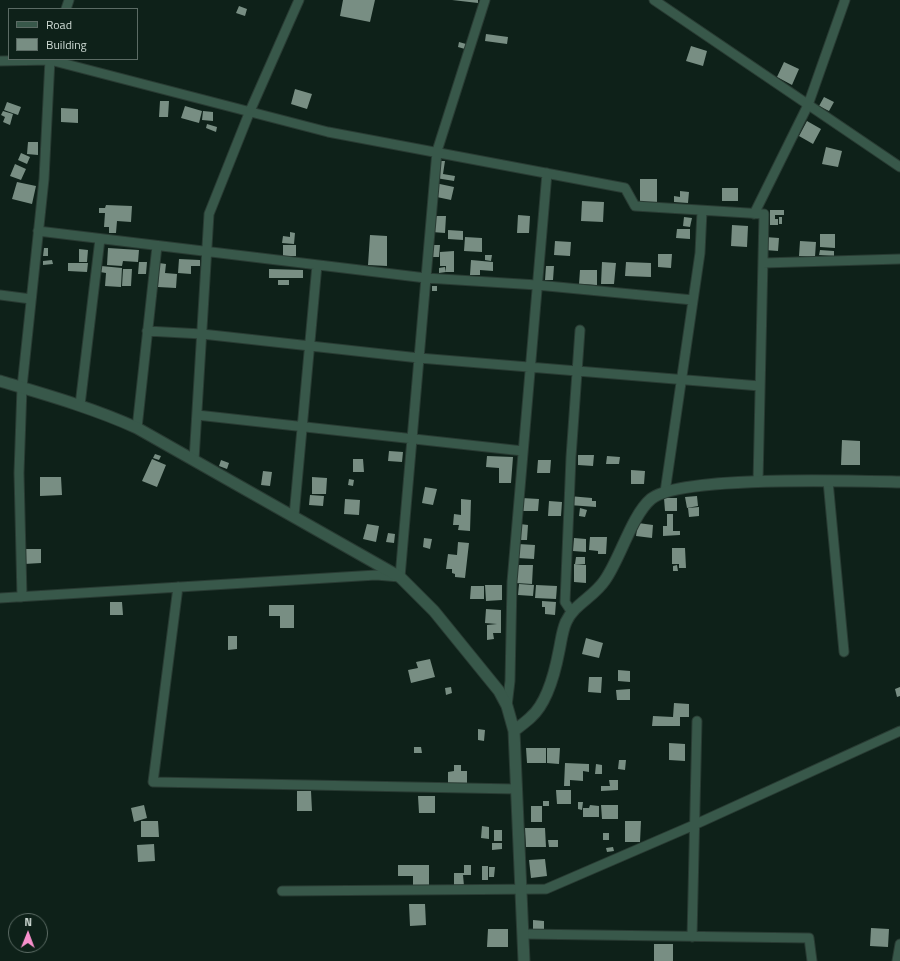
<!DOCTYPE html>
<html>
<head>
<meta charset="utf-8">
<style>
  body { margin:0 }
  #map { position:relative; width:900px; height:961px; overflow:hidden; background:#0e2119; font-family:"Titillium Web",sans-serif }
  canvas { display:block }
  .legend { position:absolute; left:8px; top:8px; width:130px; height:52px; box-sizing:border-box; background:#0e2119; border:1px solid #5b6b64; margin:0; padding:5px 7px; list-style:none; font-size:12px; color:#cfdbd5 }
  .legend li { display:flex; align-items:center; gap:8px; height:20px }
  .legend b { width:20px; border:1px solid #5b6b64 }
  .north { position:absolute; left:8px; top:913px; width:40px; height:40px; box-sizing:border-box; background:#0e2119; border:1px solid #5b6b64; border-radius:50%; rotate:1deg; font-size:11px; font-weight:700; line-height:16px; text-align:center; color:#cfdbd5 }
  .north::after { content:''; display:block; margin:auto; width:14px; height:18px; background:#f890cc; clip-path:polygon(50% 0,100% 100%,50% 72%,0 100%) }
</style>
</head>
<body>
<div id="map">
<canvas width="900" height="961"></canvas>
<ul class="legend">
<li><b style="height:5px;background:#38584a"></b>Road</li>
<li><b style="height:11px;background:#788e83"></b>Building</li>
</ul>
<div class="north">N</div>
</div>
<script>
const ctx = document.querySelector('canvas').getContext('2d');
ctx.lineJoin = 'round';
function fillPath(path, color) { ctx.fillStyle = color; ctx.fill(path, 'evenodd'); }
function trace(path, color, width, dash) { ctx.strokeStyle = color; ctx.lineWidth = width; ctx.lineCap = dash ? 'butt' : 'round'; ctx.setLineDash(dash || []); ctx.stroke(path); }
fillPath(new Path2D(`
  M343,0H375L370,22L340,16Z
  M452,0H478V3Z
  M239,6L247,9L245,16L236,13Z
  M486,34L508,37L507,44L485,41Z
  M459,42L466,44L465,49L458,47Z
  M691,46L707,51L703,66L686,61Z
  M784,62L799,69L792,85L777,77Z
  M295,89L312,94L307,109L291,104Z
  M824,97L834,102L829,111L819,106Z
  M160,101H169L168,117H159Z
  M7,102L21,107L18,115L4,110Z
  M185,106L202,111L199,123L181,118Z
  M61,108L78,109V123L61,122Z
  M3,111L13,114L10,125L3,122L5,117L1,115Z
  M203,111L213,112V121L202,120Z
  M807,121L821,129L813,144L799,136Z
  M207,124L217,127L216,132L206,128Z
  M28,142H38V155L27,154Z
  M826,147L842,151L838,167L822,164Z
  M21,153L30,157L27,164L18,160Z
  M438,161H445L443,174L455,176L454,181L436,178Z
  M15,164L26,169L21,180L10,176Z
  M640,179H657V202H640Z
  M17,182L36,186L32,204L12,199Z
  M435,183L454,187L451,200L432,196Z
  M722,188H738V201H722Z
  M680,191L689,192L688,203L674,202V196L680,197Z
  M582,201L604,202L603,222L581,221Z
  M106,205L132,206L131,222L117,221L116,233H109V227H104L105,213H99V208H105Z
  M770,210H784V215H775V219H770Z
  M518,215L530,216L529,233H517Z
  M433,216H446L445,233L432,232Z
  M684,217L692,218L690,227L683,226Z
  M779,217H782V224H779Z
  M770,219H778V225H770Z
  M732,225L748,226L747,247L731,246Z
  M677,229H690V239L676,238Z
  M448,230L463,231V240L448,239Z
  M290,232L295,233L294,244L282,243L283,236L290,237Z
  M820,234H835V248L820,247Z
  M370,235L387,236V266L368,265Z
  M465,237L482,238V252L464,251Z
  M765,237L779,238L778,251L765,250Z
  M555,241L571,242L570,256L554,255Z
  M800,241L816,242L815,257L799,256Z
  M283,245H296V256H283Z
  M431,245H440L439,257H431Z
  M44,248H48V256H43Z
  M108,248L139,250L138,262L123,261L122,266L107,265Z
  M79,249L88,250L87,262H79Z
  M820,250L834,251V256L819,255Z
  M454,251V272H446V266H440V252Z
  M658,254H672L671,268L658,267Z
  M485,255H492L491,261L485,260Z
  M179,259L200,260V266H191V274L178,273Z
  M52,260L53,264L43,265V261Z
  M471,260L493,262V271L480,270V275H470Z
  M139,262H147L146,274H138Z
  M602,262L616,263L614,284H601Z
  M626,262L651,263V277L625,276Z
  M68,263H88L87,272L68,271Z
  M159,263L166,264L165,273L177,274L176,288L158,287Z
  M101,266L122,268L121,287L105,286L106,273L100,272Z
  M546,266H554L553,280H545Z
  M445,267L446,272L439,273V268Z
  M123,269H132L131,286H122Z
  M269,269L303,270V278H269Z
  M580,270H597V285L579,284Z
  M278,280H289V285H278Z
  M432,286H437V291H432Z
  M842,440L860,441V465H841Z
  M389,451L403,452L402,462L388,461Z
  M155,454L161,456L159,460L153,458Z
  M578,455H594L593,466L578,465Z
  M487,456L513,457L511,483H499V468L486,467Z
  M607,456L620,457L619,464H606Z
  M152,459L166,465L157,487L142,481Z
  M353,459H363L364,472H353Z
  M221,460L229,463L227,469L219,466Z
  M538,460H551L550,473H537Z
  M631,470L645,471L644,484H631Z
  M263,471L272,472L270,486L261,485Z
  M40,477H61L62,495L40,496Z
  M312,477L327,478L326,494H312Z
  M349,479L354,480L353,486L348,485Z
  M425,487L437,489L433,505L422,503Z
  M310,495L324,496L323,506L309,505Z
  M569,496L592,498V501H596V507L569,505Z
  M697,496L698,506L687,508L685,497Z
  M522,498L539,499L538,511H521Z
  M664,498H677V511H665Z
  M345,499L360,500L359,515L344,514Z
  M461,499L471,500L470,531L458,530L459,525H453L454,514L461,515Z
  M549,501L562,502L561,516H548Z
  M699,507V516L689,517L688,508Z
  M580,508L587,510L585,517L579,516Z
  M667,514H673V531H680V535L663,536V526H667Z
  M638,523L653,525L652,538L636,536Z
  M367,524L379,526L376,542L363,539Z
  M520,524L528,525L527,540H519Z
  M388,533L395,534L394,543L386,542Z
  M590,537H607L606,554H598V551L589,550Z
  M424,538L432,539L430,549L423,547Z
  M574,538L586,539V552L573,551Z
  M458,542L469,543L465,578L455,577V574L452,573V569H446L448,554L457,555Z
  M518,544L535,545L534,559L517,558Z
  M672,548H685L686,568H679V564H672Z
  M24,549H41V563L24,564Z
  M576,557H585V564H575Z
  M574,564L586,565V583L574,582Z
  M516,565H533L532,584L515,583Z
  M677,565L678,571H673V566Z
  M519,584L534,585L533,596L518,595Z
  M485,585H502V600L486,601Z
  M536,585L557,586L556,599L535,598Z
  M471,586H484V599H470Z
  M542,601L556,602L555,615L545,614V607H542Z
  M110,602H122L123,615H110Z
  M269,605H294V628H280V616H269Z
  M486,609L501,610V633H493L494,639L487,640V625L497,624L485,623Z
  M228,636H237V649L228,650Z
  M586,638L603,643L599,658L582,654Z
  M430,659L435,677L411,683L408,670L418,668L416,662Z
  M618,670L630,671V682L618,681Z
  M589,677H602L601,693L588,692Z
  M451,687L452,693L446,695L445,688Z
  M900,687V696L897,697L895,689Z
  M630,689V700H617L616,690Z
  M674,703L689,704V717H680V726H652L653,716L673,717Z
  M478,729L485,730L484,741L478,740Z
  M669,743L685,744V761L669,760Z
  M414,747H421L422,753H414Z
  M526,748H546V763H527Z
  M547,748H560L559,764L547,763Z
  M619,760H626L625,770L618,769Z
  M565,763L589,764V772L583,771V781L570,780V786H564Z
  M596,764L602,765V774H595Z
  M454,765H461V771H467V785H448V772L454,771Z
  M609,780H618V790L601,791V786H610Z
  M556,790H571V804H557Z
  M297,791H311L312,811H297Z
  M418,796H435V813H419Z
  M543,801H549V806H543Z
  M578,802H583L582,810L578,809Z
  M144,805L147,818L134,822L131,808Z
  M590,805L599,806V817H583V808H589Z
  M601,805H618V819H602Z
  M531,806H542V822H531Z
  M141,821H158L159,837H141Z
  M625,821H641L640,842H625Z
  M482,826L489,827V839L481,838Z
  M525,828H545L546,847H526Z
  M494,830H502V841H494Z
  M603,833H609V840H603Z
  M548,840H558V847H549Z
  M492,843H502V849L492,850Z
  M154,844L155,861L138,862L137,845Z
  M613,847L614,851L607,852L606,848Z
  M545,859L547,876L531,878L529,860Z
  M398,865H429V886H413V876H398Z
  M464,865H471V875H463L464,886H454V873H464Z
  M482,866H488V880H482Z
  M489,867H495L494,877H489Z
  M409,904H425L426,925L410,926Z
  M533,920L544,921V929H533Z
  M871,928L889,929L888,947L870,946Z
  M488,929H508V947H487Z
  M654,944H673V961H654Z`), '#788e83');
const minor = new Path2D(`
  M654,0L900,167
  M66,9L69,0
  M0,61L50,60L328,132L625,188L635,206L764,214L758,482
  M754,214L808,105L845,0
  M38,231L426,278L537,285L693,300
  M763,263L900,259
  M0,295L31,299
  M147,331L202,334L419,358L760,386
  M80,405L100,239
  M197,415L523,451
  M137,428L157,246
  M194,460L209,214L250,111L299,0
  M828,481L844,652
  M665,492L700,253L702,211
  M294,516L317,265
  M178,587L153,782L516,789
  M22,597L19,473L22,387L44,179L50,59
  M0,598L376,575L400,577L437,151L485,0
  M571,611L565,602L571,457L580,330
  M507,706L510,681L512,582L547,173
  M282,891L546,889L694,825L900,731
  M524,934L809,938L812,961
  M692,937L697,721
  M897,961L900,944`);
const tertiary = new Path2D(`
  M0,381C47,395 93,408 137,428L400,577L434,611L499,691L507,706L514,731L524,961
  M514,731C520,726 526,722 531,717C547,703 555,672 559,651C561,642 562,631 566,622C574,604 594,597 605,580C620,559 632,515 651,499C679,475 857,481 900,482`);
trace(minor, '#293b33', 11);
trace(tertiary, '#293b33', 13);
trace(minor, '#38584a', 9);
trace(tertiary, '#38584a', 11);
</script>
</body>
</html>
